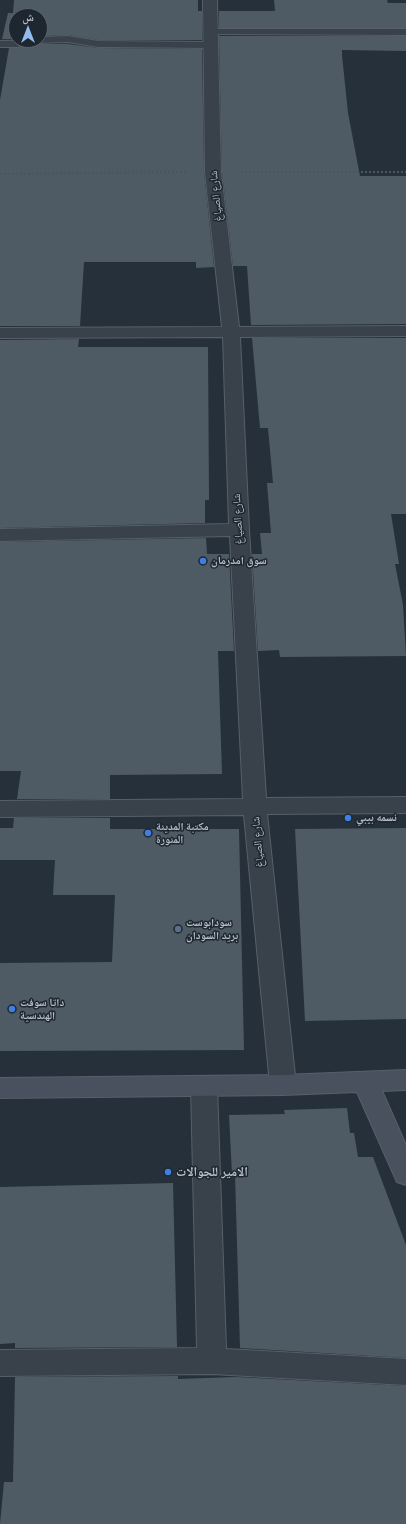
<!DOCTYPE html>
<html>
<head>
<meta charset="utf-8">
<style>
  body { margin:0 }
  #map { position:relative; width:406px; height:1524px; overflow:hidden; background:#26303a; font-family:Inter,"Noto Naskh Arabic",sans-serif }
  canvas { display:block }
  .north { position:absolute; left:8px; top:8px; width:40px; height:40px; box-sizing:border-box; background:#1e2730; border:1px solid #5a636c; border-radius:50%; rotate:0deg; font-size:11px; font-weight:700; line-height:16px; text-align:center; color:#b5bdc6 }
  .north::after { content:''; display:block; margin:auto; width:14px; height:18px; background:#93bced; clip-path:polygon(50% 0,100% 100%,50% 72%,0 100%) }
</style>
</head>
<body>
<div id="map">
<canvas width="406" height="1524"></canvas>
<div class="north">ش</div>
</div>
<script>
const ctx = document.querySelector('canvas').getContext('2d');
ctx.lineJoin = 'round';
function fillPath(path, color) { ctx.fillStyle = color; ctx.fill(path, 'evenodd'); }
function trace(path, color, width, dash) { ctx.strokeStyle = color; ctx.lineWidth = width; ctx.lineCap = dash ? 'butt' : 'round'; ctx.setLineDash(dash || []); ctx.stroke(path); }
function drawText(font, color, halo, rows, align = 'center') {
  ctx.font = font + ' Inter,"Noto Naskh Arabic",sans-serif'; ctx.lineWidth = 3; ctx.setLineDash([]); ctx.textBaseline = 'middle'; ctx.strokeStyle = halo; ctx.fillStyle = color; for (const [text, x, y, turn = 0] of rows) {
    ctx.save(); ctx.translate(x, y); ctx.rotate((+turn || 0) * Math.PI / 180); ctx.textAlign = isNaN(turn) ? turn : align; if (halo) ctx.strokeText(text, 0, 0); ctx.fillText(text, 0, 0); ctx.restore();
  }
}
fillPath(new Path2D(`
  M14,0H198V11H202V40H98L68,35L40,36V16H16V39H2L8,13H13Z
  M274,0H387L388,3H406V28H219V11H275Z
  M219,36H406V51L342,50V55L348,113L360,176H406V324L251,325L247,266H233L222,172Z
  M37,44H68L98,48L202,49L204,172L214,267L196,268V262H84L80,326H0V100L9,48Z
  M252,338H406V514H391L399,564H395L403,605L406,656L280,657L279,650L258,651L252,554H262L260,533H271L267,483H273L268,428H260Z
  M79,339L78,347H208L209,500H205V523L0,528V340Z
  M206,538L207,554H229L234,651H218L222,774L110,775V799H17L21,771H0V542Z
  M14,818H110V829H239L244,1050L0,1051V963L112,962L115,895H53L55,860H0V828H13Z
  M406,828V1019L305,1021L295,829Z
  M347,1108L350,1133H354L358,1157H373L406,1245V1358L240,1348L235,1174H232L229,1115L285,1114L284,1110Z
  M173,1183L177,1347L15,1348V1343L0,1344V1187Z
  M178,1376V1379L236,1377L406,1386V1524H0L4,1482H13L15,1377Z`), '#4e5b65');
const lane = new Path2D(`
  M210,29H406V35L206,34L204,32Z
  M68,36L98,41L211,42L217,45L211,48L98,47L68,42L37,43L17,47H0V41L40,40V37Z`);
const street = new Path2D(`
  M203,0H217L221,172L239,327L406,326V336L240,337L249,530L266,798L406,797V813L267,814L296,1085L292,1092L283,1095L274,1092L270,1085L244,815L0,817V801L243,799L230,536L0,541V529L229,524L223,337L0,338V328L222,327L205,172Z
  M204,1076L213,1079L217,1086L226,1349L406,1359V1385L212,1374L0,1376V1350L197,1348L191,1086L195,1079Z`);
const secondary = new Path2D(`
  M406,1070V1090L382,1091L406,1145V1185L397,1182L357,1092L283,1095L0,1098V1078L283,1075Z`);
trace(lane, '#576069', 2);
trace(street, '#576069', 2);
trace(secondary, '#576069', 2);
trace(new Path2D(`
  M241,172H406
  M0,174L186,172`), '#465859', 2, [2, 2]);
fillPath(lane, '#39424b');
fillPath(street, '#39424b');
fillPath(secondary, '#48515d');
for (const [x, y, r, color] of [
  [203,561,4,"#3f7fe0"],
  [348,818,4,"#3f7fe0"],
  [148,833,4,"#3f7fe0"],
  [178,929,4,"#5c6f8a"],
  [12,1009,4,"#3f7fe0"],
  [168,1172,4,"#3f7fe0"]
]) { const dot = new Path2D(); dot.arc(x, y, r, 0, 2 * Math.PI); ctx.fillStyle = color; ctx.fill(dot); trace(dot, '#1e2730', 1.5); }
drawText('11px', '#b5bdc6', '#1e2730', [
  ["شارع الصياغ",216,196,-96],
  ["شارع الصياغ",238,519,-93],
  ["شارع الصياغ",258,842,-95]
]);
drawText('bold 11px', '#b5bdc6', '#1e2730', [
  ["سوق امدرمان",211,561],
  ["نسمه بيبي",356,818],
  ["مكتبة المدينة",156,827],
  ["المنورة",156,840],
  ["سودابوست",186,923],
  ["بريد السودان",186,936],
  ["داتا سوفت",20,1003],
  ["الهندسية",20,1016]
], 'left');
drawText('bold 13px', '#b5bdc6', '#1e2730', [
  ["الامير للجوالات",176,1172]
], 'left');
</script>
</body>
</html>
